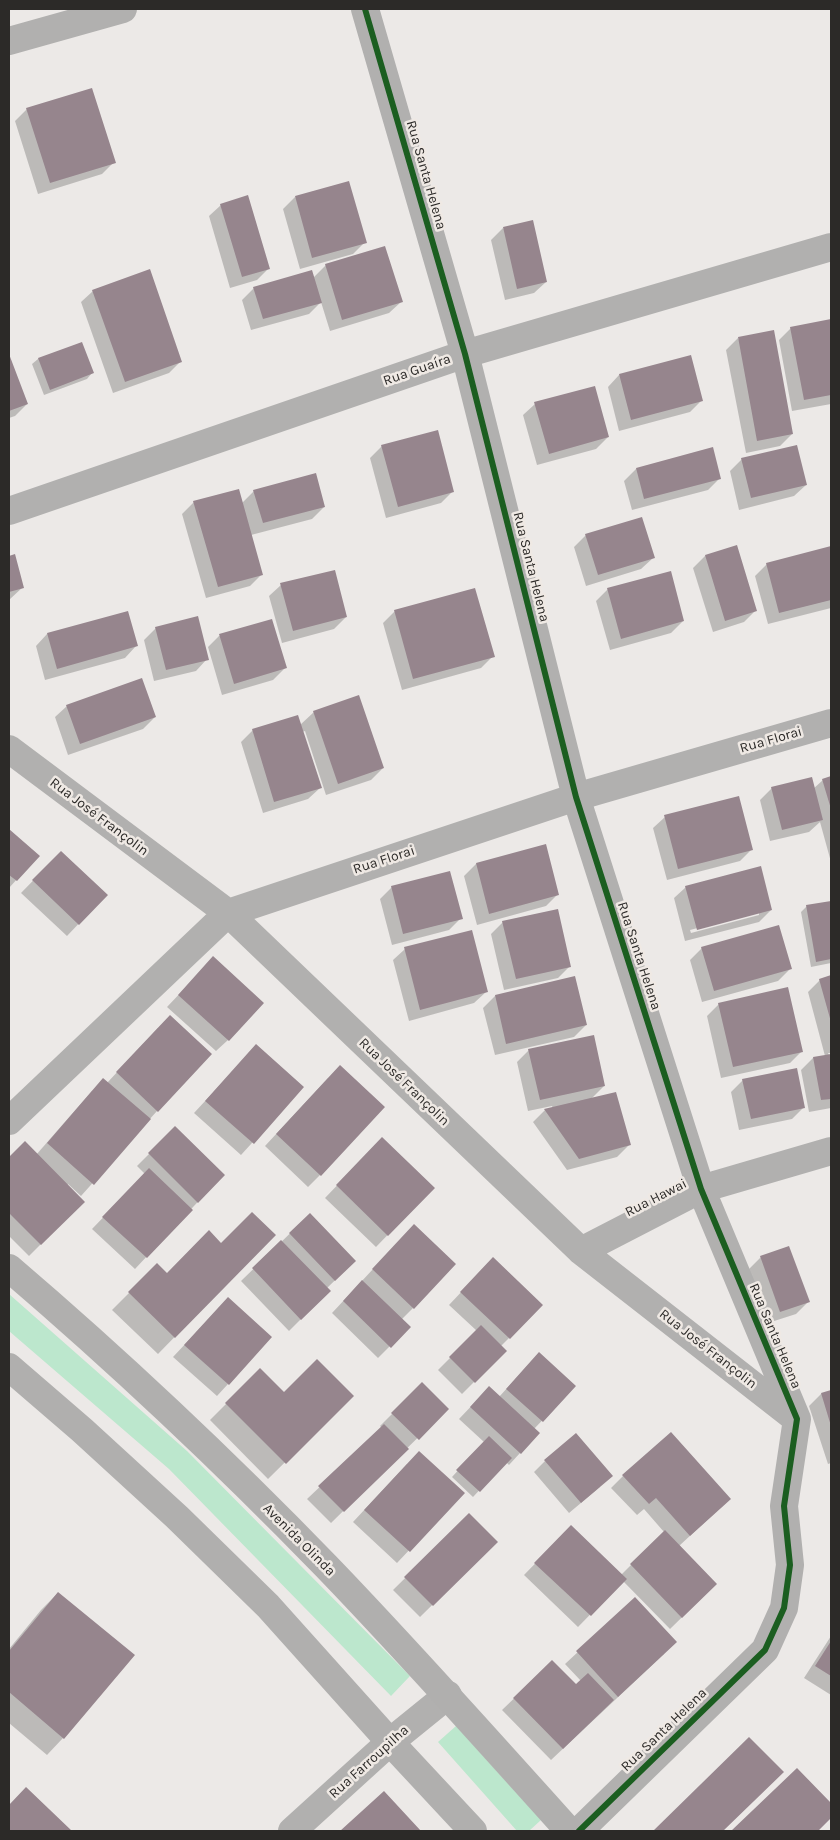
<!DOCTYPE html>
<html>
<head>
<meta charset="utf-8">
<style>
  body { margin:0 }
  #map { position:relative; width:840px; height:1840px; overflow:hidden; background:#ece9e7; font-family:Karla,sans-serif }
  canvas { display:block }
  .frame { position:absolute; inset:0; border:10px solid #2c2a28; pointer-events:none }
</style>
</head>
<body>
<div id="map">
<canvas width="840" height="1840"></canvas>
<div class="frame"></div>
</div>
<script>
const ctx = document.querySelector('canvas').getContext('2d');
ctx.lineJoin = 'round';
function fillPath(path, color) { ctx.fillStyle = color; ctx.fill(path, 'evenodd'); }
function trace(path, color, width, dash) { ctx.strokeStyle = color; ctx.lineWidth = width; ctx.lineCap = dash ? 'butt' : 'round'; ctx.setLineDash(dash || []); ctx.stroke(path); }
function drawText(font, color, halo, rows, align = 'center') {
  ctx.font = font + ' Karla,sans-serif'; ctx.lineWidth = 5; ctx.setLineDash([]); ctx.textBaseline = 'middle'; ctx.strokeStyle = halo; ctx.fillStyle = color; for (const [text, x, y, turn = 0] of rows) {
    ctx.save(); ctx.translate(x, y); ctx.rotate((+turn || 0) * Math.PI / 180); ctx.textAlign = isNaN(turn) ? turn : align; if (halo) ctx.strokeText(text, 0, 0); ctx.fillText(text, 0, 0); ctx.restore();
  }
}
fillPath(new Path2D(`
  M9,1294L187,1451L410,1676L391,1696L169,1469L9,1331Z
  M456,1726L541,1820L529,1831H517L438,1742Z`), '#bce7cd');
fillPath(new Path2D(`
  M27,109L114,162L102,174L38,194L15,121Z
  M295,197L365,242L353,254L300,269L283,209Z
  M221,205L269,268L257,280L230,288L209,216Z
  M503,228L546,282L534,293L505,300L491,240Z
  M326,265L401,302L389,313L330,331L321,302L309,314L251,330L242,300L254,288L313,278Z
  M93,291L181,361L169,373L113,393L81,302Z
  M831,321V404L792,411L779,340L791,328Z
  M738,338L792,434L780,446L746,453L726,350Z
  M81,343L92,373L87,379L44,395L32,364L38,359Z
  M9,357L27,404L15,416L9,418Z
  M619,375L702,400L690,412L619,431L608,387Z
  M535,404L608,437L596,449L537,465L523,415Z
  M382,446L453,491L441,503L386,518L370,458Z
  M712,448L720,478L708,490L632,510L624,481L636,469Z
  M742,459L806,485L794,496L739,510L730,471Z
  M254,491L324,507L312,519L251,535L262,574L250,586L206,598L182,514L194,502L242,503Z
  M586,535L653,558L641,569L586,586L574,547Z
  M736,546L756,610L744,622L713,632L693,568L705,556Z
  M831,548V608L768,624L755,576L767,564Z
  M14,556L23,587L9,600V557Z
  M281,585L346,617L334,629L282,643L269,596Z
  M608,589L683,621L671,633L610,650L596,601Z
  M395,611L493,656L481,668L402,690L383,623Z
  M271,621L285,668L273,680L222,695L208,647L219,636Z
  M156,628L207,659L196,671L154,681L144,640Z
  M47,634L136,646L125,658L45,680L36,646Z
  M67,706L155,717L143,729L68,755L55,717Z
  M314,712L383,768L371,780L326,795L305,731L302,732L320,788L308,799L263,813L241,742L253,730L300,725Z
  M831,777V862L820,822L809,832L770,841L760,800L772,788L813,789L823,780Z
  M665,817L751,850L740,861L667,880L653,828Z
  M9,830L38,856L9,888Z
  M545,846L558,894L546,906L477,925L464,876L476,864Z
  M61,852L106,895L67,936L21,893Z
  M392,887L461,918L449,930L392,945L380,899Z
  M686,887L771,910L759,922L685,941L674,898ZM759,912V915L691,933L690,930Z
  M831,902V963L811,967L801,912L807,906Z
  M503,922L570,966L558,978L504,990L491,934Z
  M702,948L790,969L778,981L702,1002L690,960Z
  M405,949L486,992L474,1003L409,1021L393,960Z
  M202,970L228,1040L216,1051L167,1007Z
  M831,976V1053H828L829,1055H831V1108L809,1112L801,1070L813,1058L825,1056L808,992L820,980Z
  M575,978L586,1025L574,1037L495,1055L483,1008L495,996Z
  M719,1004L802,1051L790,1063L721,1078L707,1016Z
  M158,1028L157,1111L81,1196L68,1184L67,1186L83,1202L29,1256L9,1236V1159L25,1143L36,1155L92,1091L107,1083Z
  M256,1046L303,1087L241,1155L194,1113Z
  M529,1050L604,1086L591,1099L629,1145L617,1157L567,1170L533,1122L545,1110L553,1109L552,1106L528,1111L517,1062Z
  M328,1078L320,1175L308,1187L265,1146Z
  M743,1080L804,1107L792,1119L739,1130L731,1092Z
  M175,1128L223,1175L135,1269L92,1229L145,1174L137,1166Z
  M370,1151L433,1188L376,1247L325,1198Z
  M310,1214L355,1261L327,1288L329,1291L289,1331L241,1281Z
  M274,1235L158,1354L112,1310L157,1265L167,1274L221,1244Z
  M402,1238L413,1308L402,1319L409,1327L378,1358L332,1313Z
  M761,1257L808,1302L796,1314L768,1323L749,1269Z
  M482,1270L542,1305L501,1346L505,1351L462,1394L438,1370L477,1331L449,1305Z
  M216,1311L228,1384L217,1396L173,1357Z
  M527,1366L575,1386L534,1429L520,1453L509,1465L506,1462L473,1497L452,1477L484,1442L459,1419L478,1399L499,1397Z
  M260,1370L284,1394L352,1396L268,1479L210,1420Z
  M422,1384L447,1409L331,1523L307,1499L382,1428L380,1426Z
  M831,1391V1463L828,1464L809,1406L821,1394Z
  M545,1461L600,1487L569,1513L534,1472Z
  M407,1464L463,1493L397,1563L353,1522Z
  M623,1476L730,1499L679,1546L716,1584L670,1629L623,1581L578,1627L524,1575L559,1539L621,1575L664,1532L644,1509L637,1515L611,1488Z
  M469,1515L496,1542L420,1617L393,1590Z
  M58,1593L63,1738L47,1755L9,1723V1649L41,1610Z
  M635,1599L664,1654L551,1760L502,1710L552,1662L576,1686L581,1681L565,1664Z
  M831,1636V1695L804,1678Z
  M749,1739L782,1772L721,1831H655Z
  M797,1770L831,1805V1817L817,1831H733Z
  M26,1788L71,1831H9V1806Z
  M384,1793L419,1831H342Z`), '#0003');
fillPath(new Path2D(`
  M92,88L116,163L50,183L26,108Z
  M349,181L367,243L312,258L295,196Z
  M248,195L270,269L242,277L220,204Z
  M533,220L547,282L517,289L503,227Z
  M385,246L403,302L342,320L325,264Z
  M150,269L182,362L125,382L92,290Z
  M312,270L322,303L263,319L253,287Z
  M831,319V395L804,400L790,327Z
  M774,330L793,434L757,441L738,337Z
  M82,342L94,373L50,390L38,358Z
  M9,354L28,404L9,411Z
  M691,355L703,401L631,420L619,374Z
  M595,386L609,437L549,454L534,402Z
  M438,430L454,492L398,507L381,445Z
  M797,445L807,485L751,498L741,458Z
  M713,447L721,479L644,499L636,468Z
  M316,473L325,507L263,523L253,490Z
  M239,489L263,575L218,587L193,501Z
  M642,517L655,558L598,575L585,534Z
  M737,545L757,611L725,621L705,555Z
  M831,546V600L779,613L766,563Z
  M15,554L24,588L9,592V556Z
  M335,570L347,617L293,631L280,583Z
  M671,571L684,621L621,639L607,588Z
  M475,588L495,657L413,679L394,610Z
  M128,611L138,646L57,669L47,633Z
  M198,616L209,660L166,670L155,627Z
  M272,619L287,668L234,684L219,634Z
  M142,678L156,717L80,744L66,705Z
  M359,695L384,768L338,784L313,711Z
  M298,715L322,788L274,802L252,729Z
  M831,776V809L822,779Z
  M812,777L823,820L782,830L771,787Z
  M739,796L753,850L678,869L664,815Z
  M9,829L40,856L17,881L9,875Z
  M546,844L559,895L489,914L476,863Z
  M61,851L108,895L79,925L32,880Z
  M761,866L772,910L697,930L685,886Z
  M450,871L463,919L403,934L391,886Z
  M831,901V959L816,962L806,905Z
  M558,909L571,967L516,979L502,921Z
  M779,925L792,969L714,991L701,947Z
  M472,930L488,992L420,1010L404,947Z
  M213,956L264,1003L229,1041L178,995Z
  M831,975V1022L819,979Z
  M575,976L587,1025L506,1044L495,995Z
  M788,987L803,1052L733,1067L718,1003Z
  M170,1015L212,1054L158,1112L116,1072Z
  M594,1035L605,1086L540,1100L528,1049Z
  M256,1044L304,1087L254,1144L205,1101Z
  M831,1054V1099L821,1100L813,1057Z
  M340,1065L385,1107L321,1176L276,1134Z
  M797,1068L805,1108L751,1119L742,1079Z
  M103,1078L151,1119L94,1185L47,1143Z
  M616,1092L631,1145L579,1159L544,1109Z
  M175,1126L225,1175L198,1203L148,1153Z
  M382,1137L435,1188L388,1236L336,1185Z
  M25,1141L85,1202L41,1245L9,1213V1157Z
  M149,1168L193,1210L147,1258L102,1217Z
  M252,1212L276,1235L175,1338L128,1292L157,1263L167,1273L209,1230L221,1243Z
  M310,1213L356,1261L335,1281L289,1233Z
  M414,1224L456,1264L414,1309L372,1269Z
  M281,1240L331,1291L301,1320L252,1268Z
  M789,1246L810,1302L780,1312L760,1256Z
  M493,1257L543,1305L510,1339L460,1292Z
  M362,1280L411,1327L391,1348L343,1301Z
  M228,1297L272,1337L229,1385L184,1345Z
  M481,1325L507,1351L475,1383L449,1357Z
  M539,1352L576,1386L543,1422L506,1389Z
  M317,1359L354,1396L286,1464L225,1403L260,1368L284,1392Z
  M422,1382L449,1409L419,1440L391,1413Z
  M489,1386L540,1433L521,1454L470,1407Z
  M831,1390V1426L821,1393Z
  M384,1424L409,1449L344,1512L318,1486Z
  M671,1432L731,1499L690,1536L656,1498L649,1504L622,1475Z
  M576,1433L613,1476L581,1503L544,1460Z
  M489,1436L512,1458L480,1492L456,1470Z
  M419,1451L465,1493L410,1552L364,1510Z
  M469,1513L498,1542L433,1606L404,1577Z
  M571,1525L627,1579L591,1616L534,1563Z
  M665,1530L717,1584L682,1618L630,1564Z
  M58,1592L135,1655L64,1739L9,1692V1651Z
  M635,1597L677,1642L618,1697L576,1651Z
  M831,1641V1676L815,1666Z
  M552,1660L576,1684L588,1673L614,1700L563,1749L513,1698Z
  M749,1737L784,1772L723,1831H653Z
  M797,1768L831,1803V1818L818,1831H731Z
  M26,1787L72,1831H9V1805Z
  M384,1791L421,1831H340Z`), '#96858d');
trace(new Path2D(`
  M365,9L465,354L576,797L701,1189L797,1419L784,1506L790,1565L784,1608L765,1650L579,1831
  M9,41L123,9
  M9,511L465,354L831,247
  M9,749L228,913L581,1251L795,1418
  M9,1121L228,913L576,797L831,723
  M581,1251L701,1189L831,1151
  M292,1831L390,1742L448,1695`), '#b1b0af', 28);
trace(new Path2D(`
  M9,1268C119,1362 225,1462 326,1566C409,1652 489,1742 569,1831
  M9,1367L82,1430L177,1517L268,1606L390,1742L473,1831`), '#b0afae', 28);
trace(new Path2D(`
  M365,9L465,354L576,797L701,1189L797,1419L784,1506L790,1565L784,1608L765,1650L579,1831`), '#1b5e20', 6);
drawText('14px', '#2c2a28', '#efe9e4', [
  ["Rua Santa Helena",426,175,74],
  ["Rua Guaíra",417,370,-19],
  ["Rua Santa Helena",531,567,76],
  ["Rua Florai",771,740,-16],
  ["Rua José Françolin",99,817,37],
  ["Rua Florai",384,860,-18],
  ["Rua Santa Helena",639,956,72],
  ["Rua José Françolin",404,1082,44],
  ["Rua Hawai",656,1198,-27],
  ["Rua Santa Helena",775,1336,67],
  ["Rua José Françolin",708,1349,38],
  ["Avenida Olinda",299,1540,45],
  ["Rua Santa Helena",664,1730,-44],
  ["Rua Farroupilha",369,1762,-42]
]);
</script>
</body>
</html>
